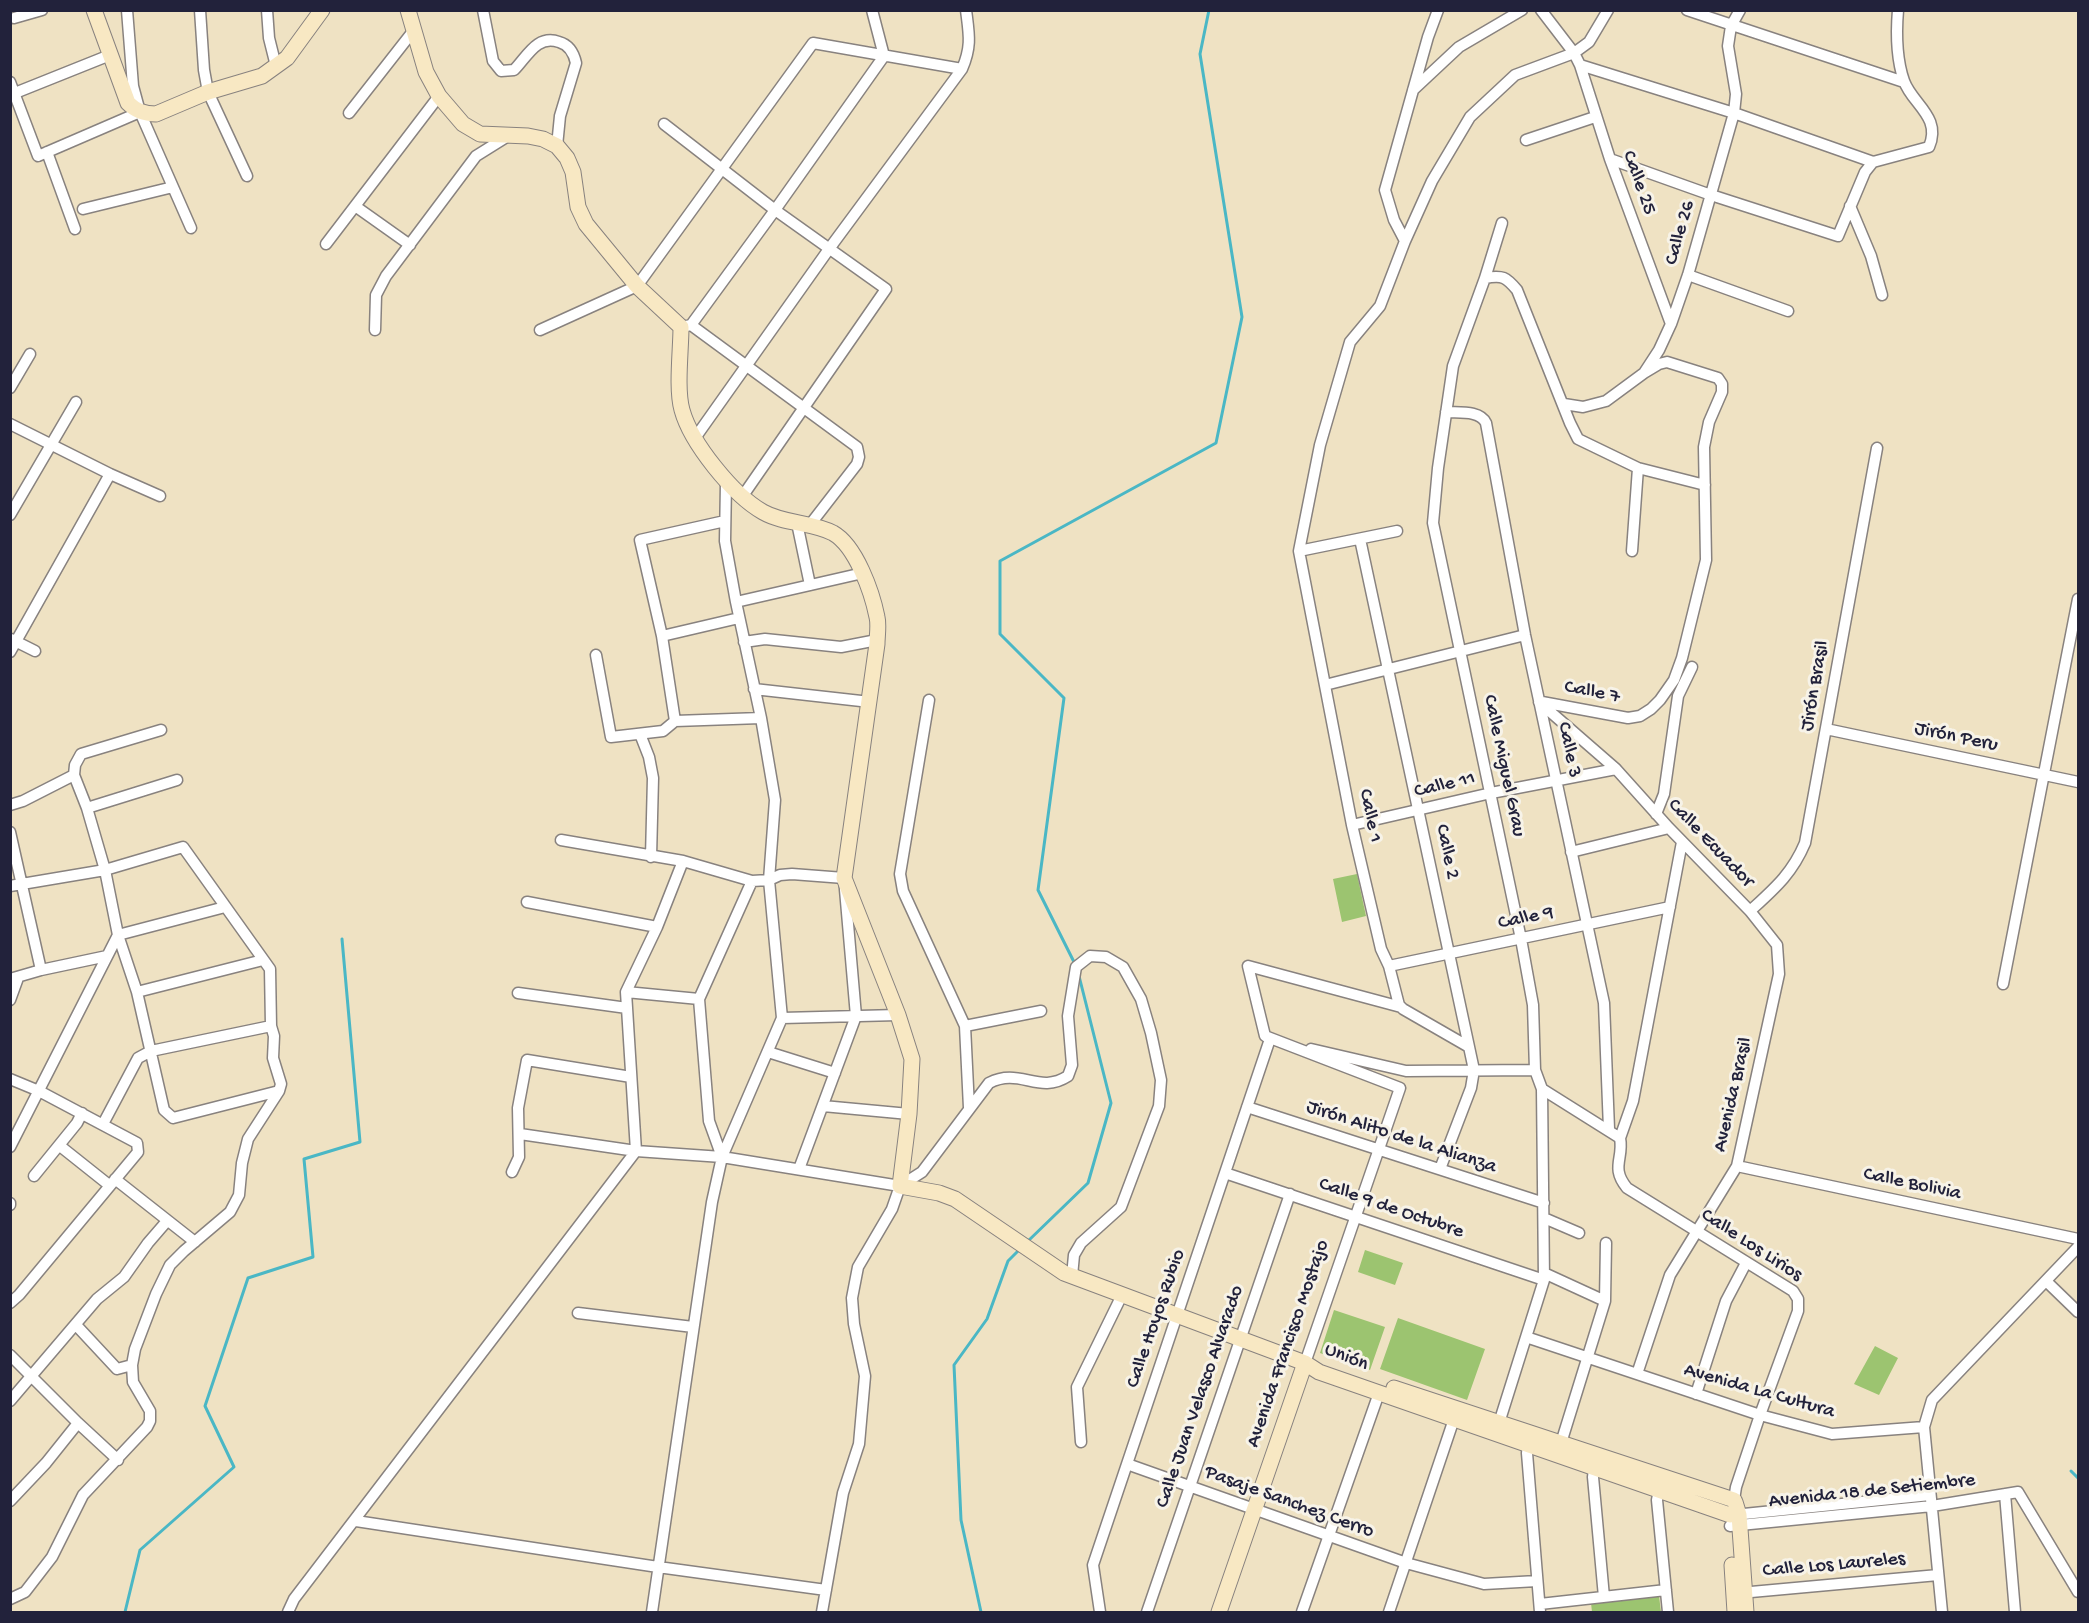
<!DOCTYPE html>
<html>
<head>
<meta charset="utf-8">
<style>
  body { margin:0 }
  #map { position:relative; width:2089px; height:1623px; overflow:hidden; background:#efe2c3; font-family:"Gochi Hand",sans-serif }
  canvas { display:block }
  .frame { position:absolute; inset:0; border:12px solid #22223b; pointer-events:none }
</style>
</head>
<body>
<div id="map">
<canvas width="2089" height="1623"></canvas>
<div class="frame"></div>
</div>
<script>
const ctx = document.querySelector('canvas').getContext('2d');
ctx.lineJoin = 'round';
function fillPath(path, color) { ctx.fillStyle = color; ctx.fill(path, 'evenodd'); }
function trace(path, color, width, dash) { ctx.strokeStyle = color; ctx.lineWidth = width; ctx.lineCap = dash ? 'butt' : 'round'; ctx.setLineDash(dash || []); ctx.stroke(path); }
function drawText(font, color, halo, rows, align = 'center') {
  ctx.font = font + ' "Gochi Hand",sans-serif'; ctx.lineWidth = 6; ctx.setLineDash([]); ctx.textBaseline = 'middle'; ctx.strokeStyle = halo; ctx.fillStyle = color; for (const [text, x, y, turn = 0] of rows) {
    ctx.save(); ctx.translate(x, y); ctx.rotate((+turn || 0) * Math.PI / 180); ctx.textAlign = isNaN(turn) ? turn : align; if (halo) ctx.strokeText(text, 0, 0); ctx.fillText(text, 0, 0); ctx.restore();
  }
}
fillPath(new Path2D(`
  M1357,874L1366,916L1342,922L1333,879Z
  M1365,1250L1403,1263L1395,1285L1358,1272Z
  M1334,1310L1385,1327L1370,1370L1320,1353Z
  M1398,1318L1485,1349L1467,1400L1380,1369Z
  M1875,1346L1898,1358L1879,1395L1854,1384Z
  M1659,1596L1661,1612H1592L1591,1603Z`), '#9cc470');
trace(new Path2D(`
  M1075,964L1038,890L1064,698L1000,634V561L1216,443L1242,317L1200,54L1209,10
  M1027,1242L1088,1183L1111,1103L1079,976
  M2071,1471L2078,1478
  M125,1612L140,1550L234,1467L205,1406L248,1278L313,1257L304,1159L360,1142L342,939
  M981,1612L961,1520L954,1365L987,1319L1008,1261L1020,1249`), '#4ab7c5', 3);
const street = new Path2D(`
  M127,10L133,86L140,112L191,228
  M200,10L204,70L208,92L247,176
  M267,10L269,38L276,66
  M483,10L493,61L501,71L514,70C527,57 537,34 559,42C570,45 574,54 576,63L560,116L557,146
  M1541,10L1574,53L1580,65L1610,159L1671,324
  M1687,10L1904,82
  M14,18L42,10
  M1580,65L1734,113L1873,162
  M10,82L38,156L140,112
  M1413,90L1459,47L1522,10
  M15,93L110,55
  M349,113L414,30
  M664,124L775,210L886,289L742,497
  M1526,140L1595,117
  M47,152L75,229
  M1610,159L1711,195L1838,236L1865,172L1873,162L1929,147C1942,117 1912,104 1904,81C1896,58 1896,34 1898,10
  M355,206L410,245
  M1850,206L1871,256L1882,295
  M83,209L173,187
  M1405,241L1394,220L1385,190L1428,37L1438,10
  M326,244L439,96
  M1688,275L1788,311
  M1485,278L1502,223
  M691,325L857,447L859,457L857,464L809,526
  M681,327L691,325L775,210L884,56L872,10
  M375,330L376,295L386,276L476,156L508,136
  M540,330L637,286L813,43L962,69
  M10,388L30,354
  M1564,404L1583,407L1606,401L1644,373L1659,350L1671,324L1688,275L1734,113L1736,94L1728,46L1731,26L1740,10
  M1446,412C1459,413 1480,410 1486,423L1525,635L1604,1003L1609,1129
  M10,424L110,474L160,496
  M695,438L829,249L962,69C972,46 969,34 966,10
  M10,515L76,402
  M797,523L810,585
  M1360,539L1474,1070L1471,1088L1440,1169
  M1299,551L1397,531
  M1632,551L1638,468
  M736,602L863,573
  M662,636L739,618
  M11,639L35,651
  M744,642L765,639L841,647L877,640
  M10,652L110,474
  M596,655L611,737L663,731L675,721L761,718
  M1325,685L1525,635
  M754,689L870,702
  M929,700L900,874L903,891L965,1026L969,1108
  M1539,702L1616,769L1669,828L1750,911L1777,945L1779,974L1737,1166L1670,1275L1637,1374
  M1542,702L1628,718L1640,716L1651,709L1660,700L1674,680L1682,658L1706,560L1704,447L1709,422L1722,392V384L1718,378L1667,362L1659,364L1644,373
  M675,721L662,636L640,540L725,521
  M1826,729L2078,782
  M161,730L81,754L75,765L74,775L87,808L105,870L118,935L137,992L164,1110L173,1118L279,1091
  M640,734L649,757L653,778L651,857
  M10,805L23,801L74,775
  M87,808L177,780
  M1656,814L1664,794L1678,696L1692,667
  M1352,825L1491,793L1616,769
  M10,832L41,970
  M561,840L683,861L752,881L769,880L780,875L792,874L844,878L856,1016L799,1169
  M1571,852L1669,828
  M10,886L105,870L183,847L270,969L271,1026L274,1036L273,1058L281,1084L279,1091L248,1139L242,1163L239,1195L230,1212L184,1251L170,1265L156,1294L135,1349L132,1365L133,1382L150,1411V1421L147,1427L83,1495L52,1557L25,1592L10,1599
  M527,902L657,927
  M1750,911C1774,889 1792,874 1805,843L1877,448
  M1389,966L1670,907
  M10,979L41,970L107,956
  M2003,984L2078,599
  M137,992L263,960
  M626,992L699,999
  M518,993L627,1008
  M10,1000L18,978
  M782,1018L898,1015
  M965,1026L1041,1011
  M1469,1047L1403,1009L1399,1005L1389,966L1381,949L1352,825L1299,551L1320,445L1350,342L1380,306L1405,241L1432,181L1470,117L1515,75L1574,53L1589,42L1608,10
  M1311,1049L1406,1071L1535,1070
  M768,1052L835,1073
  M10,1079L39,1091L137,1143L138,1152L19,1295L10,1303
  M1542,1089L1620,1138C1624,1159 1610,1167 1627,1188L1793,1291L1798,1299V1311L1760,1415L1736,1487L1734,1500
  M823,1106L909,1114
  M1247,1107L1544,1203
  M103,1124L138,1058L151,1051L271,1026
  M520,1134L636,1151L722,1157L900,1186
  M1620,1138L1633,1101L1682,842
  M60,1146L109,1185
  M10,1147L118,935L225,907
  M722,1157L709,1121L699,999L752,881
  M1737,1166L2078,1239
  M512,1172L519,1157L518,1108L527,1060L631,1077
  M1225,1173L1544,1280
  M34,1176L77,1123L82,1113
  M115,1179L195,1242
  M10,1203V1205
  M1544,1218L1579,1233
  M1544,1273L1605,1301
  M2046,1281L2078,1312
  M578,1313L693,1327
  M76,1325L117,1369L132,1365
  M1526,1337L1760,1415L1832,1434L1924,1427
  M10,1355L78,1423L118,1460
  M1305,1363L1400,1088L1265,1036L1248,966L1401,1007
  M1696,1394L1726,1301L1746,1263
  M10,1401L97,1299L124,1277L148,1243L167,1221
  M1499,1423L1544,1280L1542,1089L1535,1070L1533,1005L1521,939L1433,523L1438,468L1453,366L1485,278C1503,275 1506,277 1517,290L1570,423L1578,439L1638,468L1705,485
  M1081,1442L1077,1387L1122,1295
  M1561,1443L1605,1301L1606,1243
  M1528,1446L1527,1453L1540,1612
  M1127,1464L1406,1563L1484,1584L1537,1581
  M1594,1469L1593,1477L1604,1597
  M1659,1490L1657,1500L1668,1612
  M2005,1494L2015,1612
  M10,1501L46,1463L78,1423
  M1734,1515L1930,1495
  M356,1521L658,1567L826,1590
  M1730,1526L1932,1506L2018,1492L2078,1592
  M1740,1593L1938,1575
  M1540,1604L1666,1590
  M288,1612L294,1599L636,1151L626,992L657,927L683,861
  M652,1612L712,1202L722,1157L782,1018L769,880L775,800L761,718L736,602L725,541L726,483
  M822,1612L843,1493L859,1444L865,1376L854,1324L852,1298L858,1267L892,1209L900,1186L922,1172L989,1083C1020,1067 1039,1095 1068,1076L1072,1065L1068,1016L1076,967L1090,956L1106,957L1123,967L1141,999L1151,1033L1161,1080L1159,1106L1121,1207L1081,1243L1074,1255L1072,1276
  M1100,1612L1093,1565L1270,1039
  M1147,1612L1290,1194
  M1302,1612L1379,1393
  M1389,1612L1454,1419
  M1942,1612L1924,1427L1932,1400L2078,1247`);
const secondary = new Path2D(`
  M94,10L128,103C136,111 144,114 156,114L208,92L262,76L287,58L322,10
  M408,10L426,72L439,96L463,124L480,134L528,136L543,139L557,146L567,158L573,172L578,207L586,224L637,286L681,327C681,350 676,389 682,410C691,443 733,495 763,512C784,524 812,522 833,533C856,546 872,592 877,617C879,625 877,636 877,644L844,878L898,1015L912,1059L909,1114L900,1186L939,1193L955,1199L1064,1273L1072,1276L1305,1363L1319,1372L1730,1515
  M1394,1388L1734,1500
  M1735,1502L1739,1515L1746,1612
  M1732,1565L1735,1612
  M1219,1612L1305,1363`);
trace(street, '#88827f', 13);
trace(secondary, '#88827f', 17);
trace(street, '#fff', 10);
trace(secondary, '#f8e8c3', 15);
drawText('20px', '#22223b', '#f7f3e8', [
  ["Calle 25",1638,183,70],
  ["Calle 26",1681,233,-74],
  ["Jirón Brasil",1816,686,-80],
  ["Calle 7",1592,693,11],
  ["Jirón Peru",1956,738,12],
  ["Calle 3",1568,750,78],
  ["Calle Miguel Grau",1503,766,78],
  ["Calle 11",1445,786,-13],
  ["Calle 1",1369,816,78],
  ["Calle Ecuador",1710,844,46],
  ["Calle 2",1446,852,78],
  ["Calle 9",1526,919,-12],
  ["Avenida Brasil",1734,1095,-77],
  ["Jirón Alito de la Alianza",1401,1138,18],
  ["Calle Bolivia",1912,1185,12],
  ["Calle 9 de Octubre",1391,1209,19],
  ["Calle Los Lirios",1751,1246,33],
  ["Calle Hoyos Rubio",1157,1319,-71],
  ["Avenida Francisco Mostajo",1289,1344,-71],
  ["Unión",1346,1358,22],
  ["Avenida La Cultura",1759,1392,16],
  ["Calle Juan Velasco Alvarado",1201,1397,-71],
  ["Avenida 18 de Setiembre",1872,1492,-6],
  ["Pasaje Sanchez Cerro",1289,1503,20],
  ["Calle Los Laureles",1834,1566,-5]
]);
</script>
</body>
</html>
